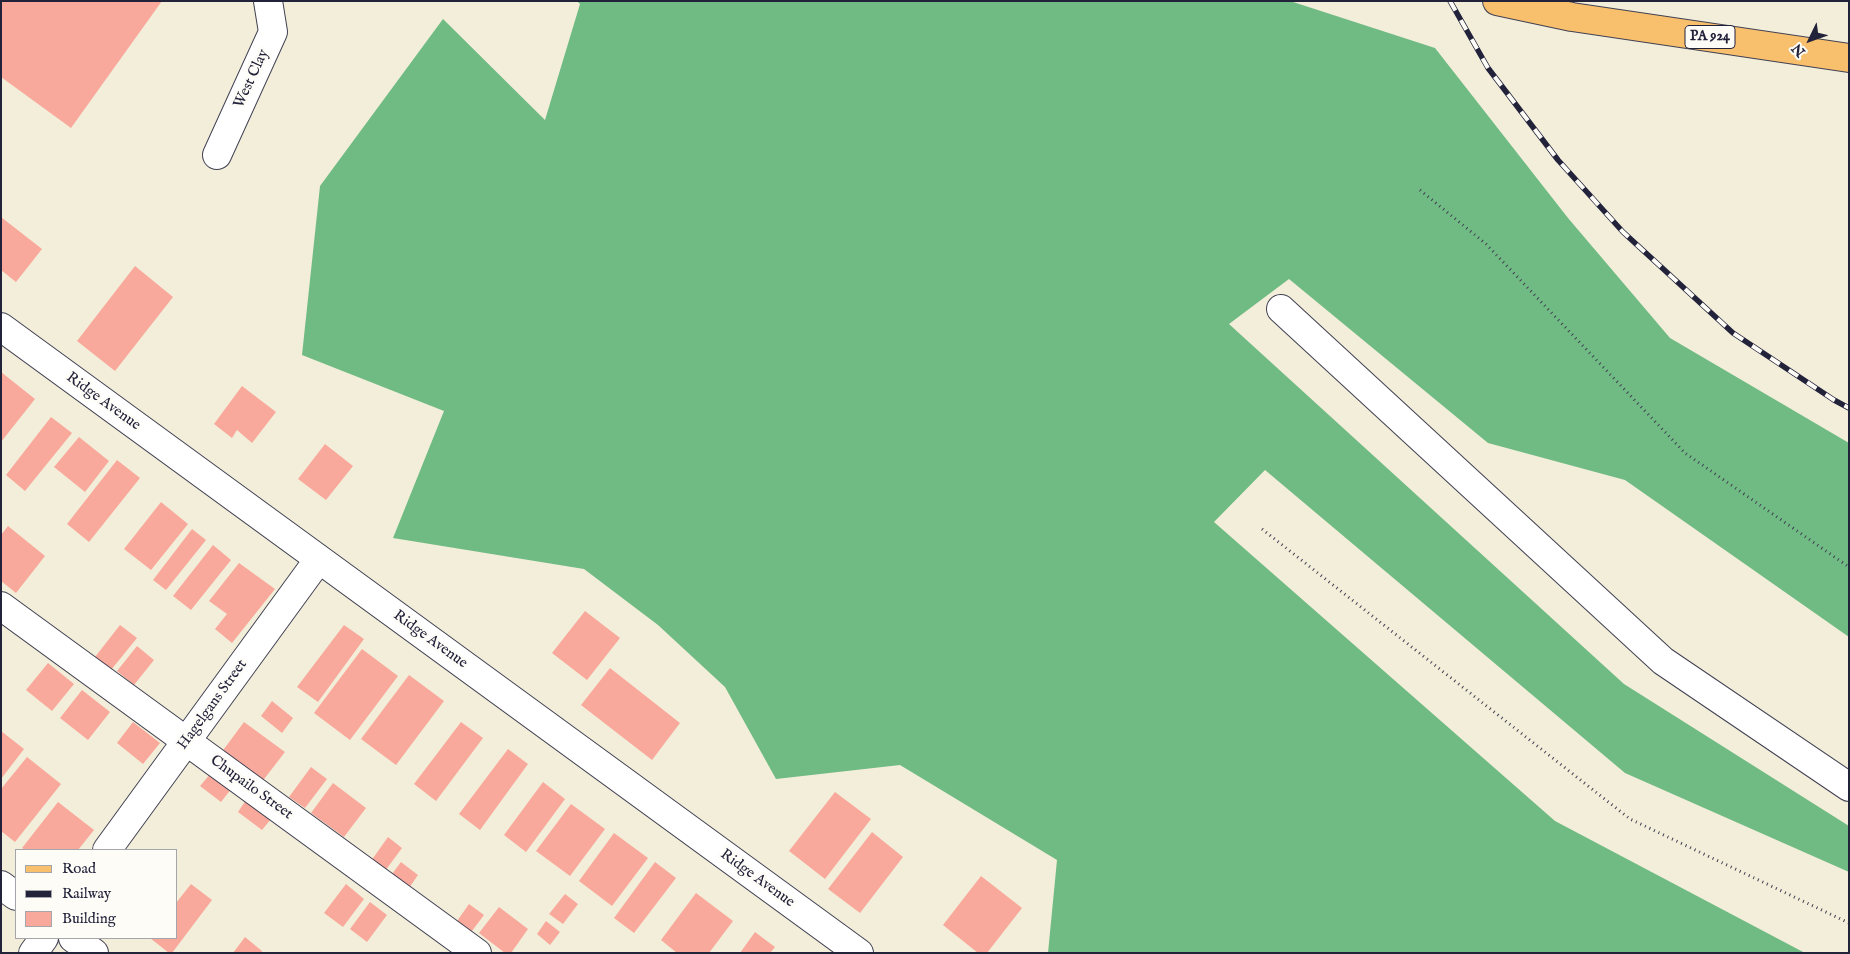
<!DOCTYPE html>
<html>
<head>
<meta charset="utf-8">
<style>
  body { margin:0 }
  #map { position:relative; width:1850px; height:954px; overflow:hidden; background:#f2eeda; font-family:"IM FELL English",serif }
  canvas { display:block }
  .frame { position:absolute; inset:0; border:2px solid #22223b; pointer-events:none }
  .legend { position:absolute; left:15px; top:849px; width:162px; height:90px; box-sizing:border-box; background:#fdfcf7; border:1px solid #a5a5ac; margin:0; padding:6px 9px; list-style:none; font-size:15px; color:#22223b }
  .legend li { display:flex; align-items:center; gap:10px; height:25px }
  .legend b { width:25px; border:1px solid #a5a5ac }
  .north { position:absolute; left:1785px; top:15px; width:50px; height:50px; -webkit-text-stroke:4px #fdfcf7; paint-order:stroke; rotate:228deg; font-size:14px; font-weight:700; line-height:20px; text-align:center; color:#22223b }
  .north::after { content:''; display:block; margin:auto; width:18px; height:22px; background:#22223b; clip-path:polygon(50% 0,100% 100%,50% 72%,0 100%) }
</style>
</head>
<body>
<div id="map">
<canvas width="1850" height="954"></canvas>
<div class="frame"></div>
<ul class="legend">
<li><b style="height:6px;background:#f8bf6c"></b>Road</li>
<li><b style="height:6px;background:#22223b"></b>Railway</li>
<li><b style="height:14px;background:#f9a99b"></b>Building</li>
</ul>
<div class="north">N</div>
</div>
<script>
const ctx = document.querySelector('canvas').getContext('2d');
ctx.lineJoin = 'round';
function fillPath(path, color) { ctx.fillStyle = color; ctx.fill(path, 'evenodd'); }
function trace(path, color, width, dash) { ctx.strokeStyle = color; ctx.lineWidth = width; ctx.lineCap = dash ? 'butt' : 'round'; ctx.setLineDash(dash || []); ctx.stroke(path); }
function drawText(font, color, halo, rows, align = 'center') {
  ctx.font = font + ' "IM FELL English",serif'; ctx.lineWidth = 5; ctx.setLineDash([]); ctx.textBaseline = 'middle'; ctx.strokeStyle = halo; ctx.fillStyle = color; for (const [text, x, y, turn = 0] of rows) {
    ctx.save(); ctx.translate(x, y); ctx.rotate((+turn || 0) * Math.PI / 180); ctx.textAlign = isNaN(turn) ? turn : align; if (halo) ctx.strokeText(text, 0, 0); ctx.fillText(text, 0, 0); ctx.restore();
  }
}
fillPath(new Path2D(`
  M577,1H1290L1435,48L1568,218L1670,338L1849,443V637L1625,480L1488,443L1289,279L1229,324L1624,684L1849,826V872L1625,773L1265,470L1214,522L1555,821L1805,953H1048L1057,860L900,765L776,779L725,687L658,625L584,569L393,538L444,411L302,355L320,186L443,19L545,120L580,4Z`), '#70bb83');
fillPath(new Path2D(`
  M1,1H162L71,128L1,77Z
  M1,217L42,249L16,282L1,270Z
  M135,266L173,297L115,371L77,341Z
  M1,372L35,399L1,442Z
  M242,386L276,412L252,443L237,430L232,438L214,424Z
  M51,417L72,433L25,491L6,475Z
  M79,437L109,461L85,492L54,467Z
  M325,444L353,466L326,500L298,479Z
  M117,460L140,478L89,542L67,524Z
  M161,502L188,524L151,570L124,549Z
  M8,526L45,556L16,593L1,581V535Z
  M192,529L206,540L166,590L153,580Z
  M213,545L231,560L191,610L173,596Z
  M239,563L275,589L232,643L215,629L227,614L209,601Z
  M585,611L620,638L587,680L552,653Z
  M120,625L137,638L111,670L95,657Z
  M344,625L364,639L318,702L297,687Z
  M137,646L154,660L134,685L117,671Z
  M362,649L398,676L350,740L314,713Z
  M48,663L74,684L52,711L26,690Z
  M610,668L680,723L652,760L581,705Z
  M409,675L444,701L396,765L361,739Z
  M82,690L110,712L88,740L60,718Z
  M272,701L293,718L282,733L261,716Z
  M133,722L160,743L143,764L117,743Z
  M244,722L285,752L261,783L221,753Z
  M461,722L483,738L436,801L414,784Z
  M1,731L24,749L1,779Z
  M508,749L528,764L480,830L459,814Z
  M27,757L61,784L15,842L1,831V789Z
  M311,767L327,779L305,808L289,797Z
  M211,773L232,788L221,802L200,786Z
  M543,782L565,799L526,852L504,835Z
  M333,783L366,808L344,837L311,813Z
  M835,792L871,819L825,879L789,851Z
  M246,800L271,819L262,830L238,812Z
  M58,802L94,830L78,850H25L22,848Z
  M571,804L605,829L570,876L536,851Z
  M872,832L903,857L860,913L828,889Z
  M614,833L648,858L612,906L579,881Z
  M388,837L402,848L385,871L371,861Z
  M401,862L418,875L407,891L389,878Z
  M655,862L676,878L634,933L614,918Z
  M981,876L1022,908L987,953H978L943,925Z
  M191,884L212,900L172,953H169L150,938H176V903Z
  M346,884L364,899L343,927L324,913Z
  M696,893L733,921L709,953H677L661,940Z
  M565,894L578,904L563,924L549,914Z
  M370,902L387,915L367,942L350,929Z
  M469,904L484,915L469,935L455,924Z
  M499,907L528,929L511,953H505L479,933Z
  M546,921L560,932L550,945L537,934Z
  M755,932L775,947L770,953H740Z
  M245,937L262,951L261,953H233Z`), '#f9a99b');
const minor = new Path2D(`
  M217,155L273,32L268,1
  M1281,309L1663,661L1849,787
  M1,327L859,953
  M1,606L477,953
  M107,850L319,559
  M1,885L16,896
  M73,938L94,953
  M33,953L44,938`);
const major = new Path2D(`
  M1497,1L1572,17L1849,58`);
trace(minor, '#414153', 30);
trace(major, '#414153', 30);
trace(new Path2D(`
  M1420,190L1486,244L1685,453L1849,567
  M1262,529L1630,819L1849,923`), '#414153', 3, [1, 4]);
trace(minor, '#fff', 28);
trace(major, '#f8bf6c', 28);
const rail = new Path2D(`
  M1450,1L1488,68L1558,160L1623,232L1733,333L1834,400L1849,408`);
trace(rail, '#22223b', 5.5);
trace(rail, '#fdfcf7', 4, [11]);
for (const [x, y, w] of [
  [1710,37,50]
]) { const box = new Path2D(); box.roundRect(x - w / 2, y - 11.5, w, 23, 4); ctx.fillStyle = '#fdfcf7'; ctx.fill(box); trace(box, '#22223b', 1); }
drawText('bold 14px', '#22223b', null, [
  ["PA 924",1710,37]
]);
drawText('15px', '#22223b', '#fdfcf7', [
  ["West Clay",252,79,-65],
  ["Ridge Avenue",103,402,36],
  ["Ridge Avenue",430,640,36],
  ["Hagelgans Street",213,705,-54],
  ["Chupailo Street",251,788,36],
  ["Ridge Avenue",757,879,36]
]);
</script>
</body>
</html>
